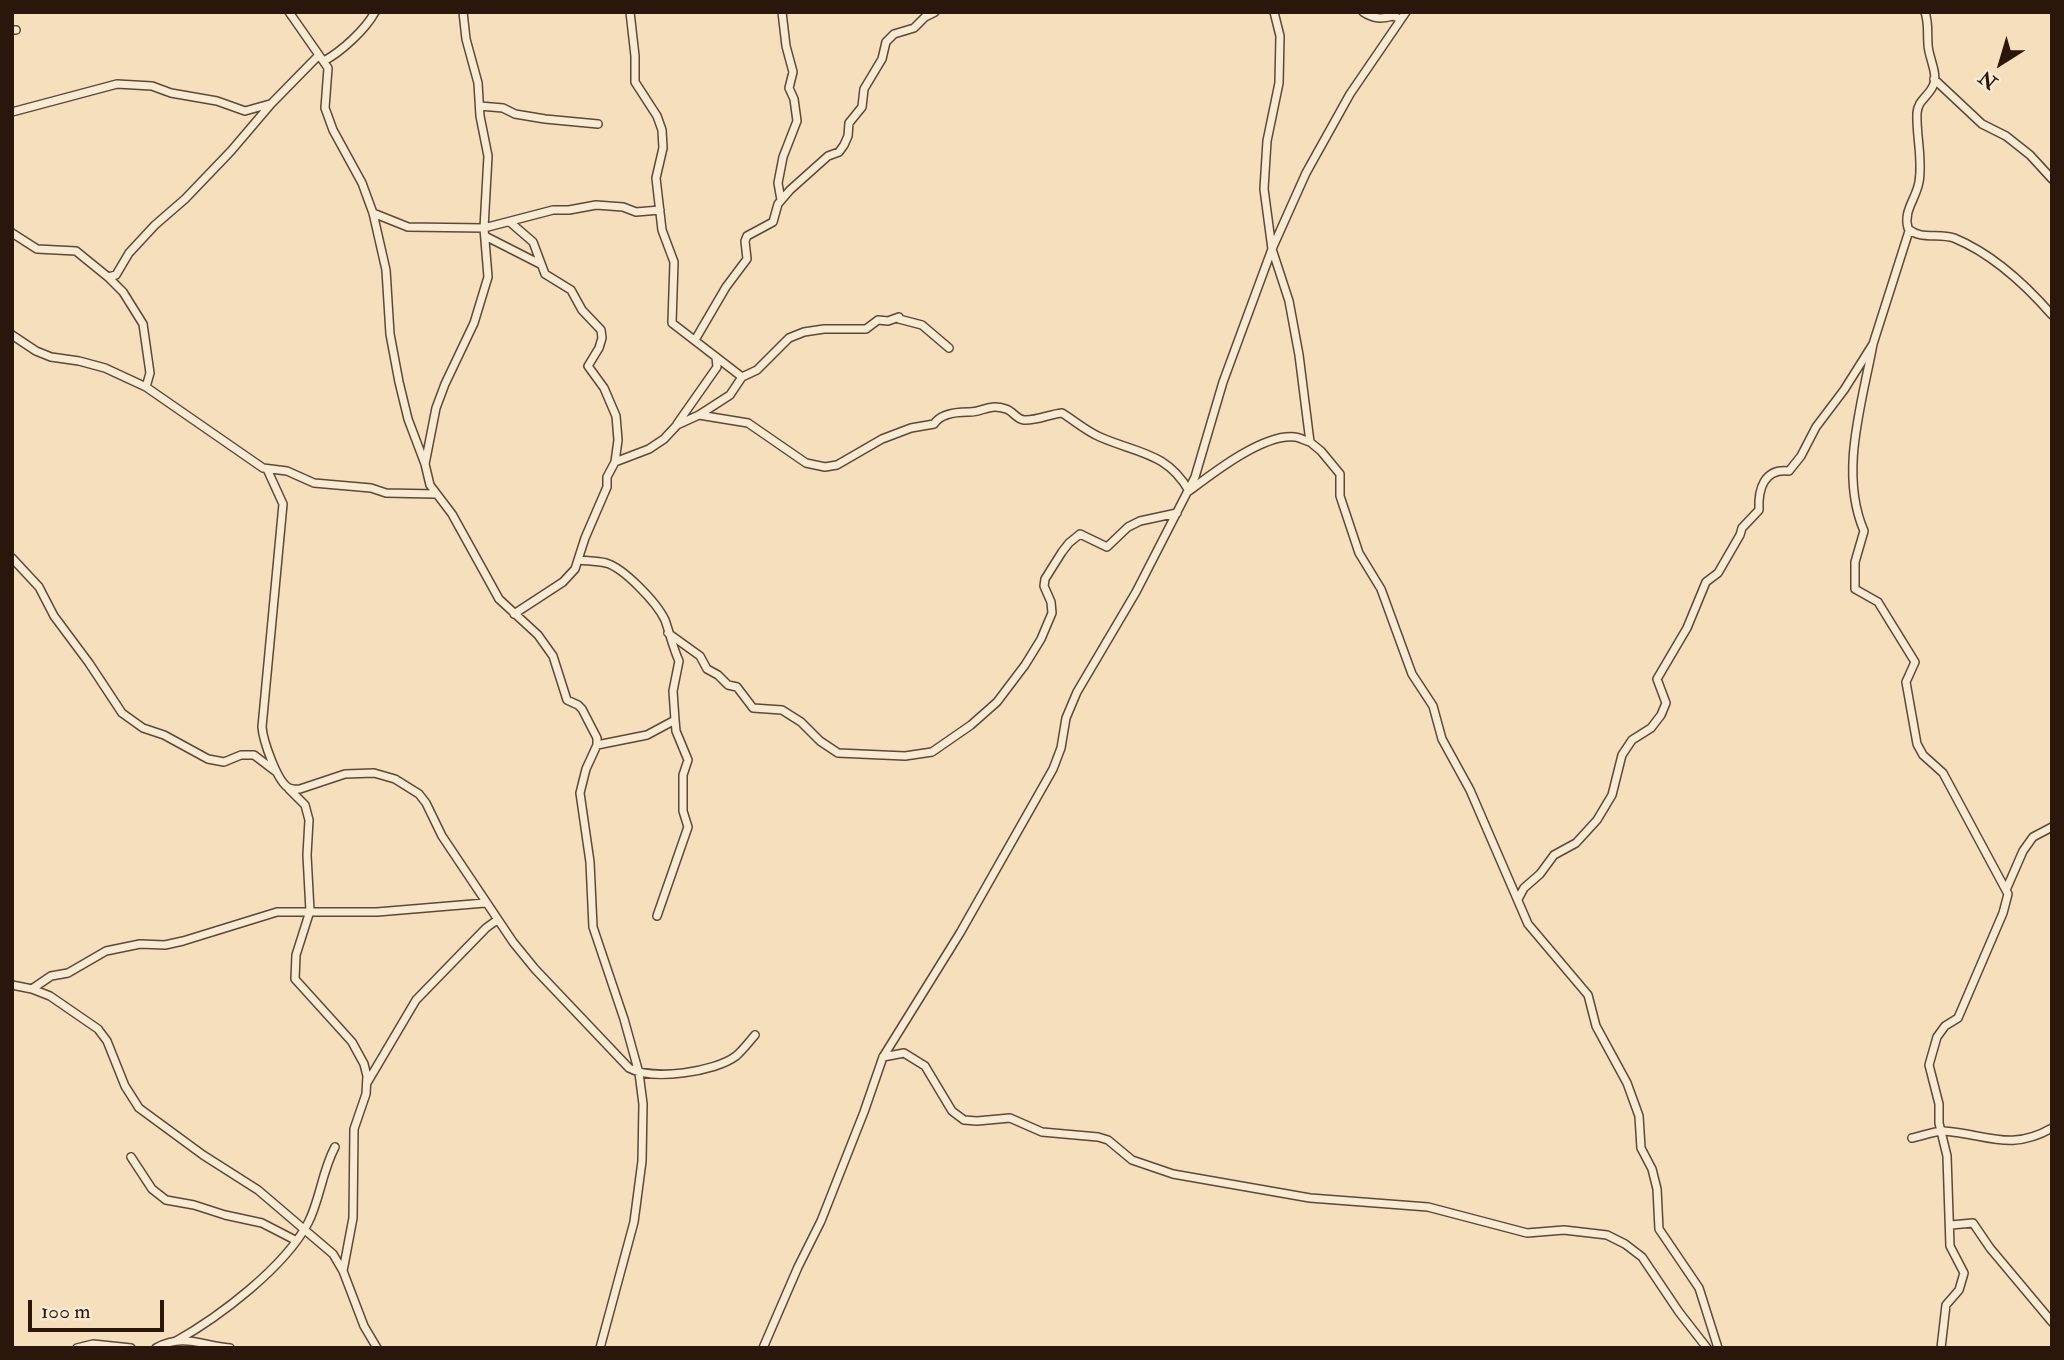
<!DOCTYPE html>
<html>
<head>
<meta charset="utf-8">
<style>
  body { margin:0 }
  #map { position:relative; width:2064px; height:1360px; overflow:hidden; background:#f5dfbc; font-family:"IM FELL Double Pica",serif }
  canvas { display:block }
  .frame { position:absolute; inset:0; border:14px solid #2b160b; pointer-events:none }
  .north { position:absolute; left:1966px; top:28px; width:70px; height:70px; -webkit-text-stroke:5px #f8ead3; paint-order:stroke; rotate:217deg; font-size:19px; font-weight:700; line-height:28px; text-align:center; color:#2b160b }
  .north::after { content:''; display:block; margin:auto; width:24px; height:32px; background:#2b160b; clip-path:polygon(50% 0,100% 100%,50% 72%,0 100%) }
  .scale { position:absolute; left:28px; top:1300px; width:136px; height:32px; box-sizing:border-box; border:4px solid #2b160b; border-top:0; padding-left:9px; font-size:21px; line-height:24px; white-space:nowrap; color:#2b160b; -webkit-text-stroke:5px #f8ead3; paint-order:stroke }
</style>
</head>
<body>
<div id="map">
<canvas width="2064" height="1360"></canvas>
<div class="frame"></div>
<div class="north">N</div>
<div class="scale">100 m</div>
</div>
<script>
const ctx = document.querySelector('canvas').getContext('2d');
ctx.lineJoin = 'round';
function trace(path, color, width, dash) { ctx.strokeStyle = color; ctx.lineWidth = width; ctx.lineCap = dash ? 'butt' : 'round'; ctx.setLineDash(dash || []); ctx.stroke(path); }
const street = new Path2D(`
  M289,12L328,68L325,108L333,130L362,183L373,213L386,270L390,334L399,382L408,419L425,464L430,485L452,514L499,599L538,635L553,656L567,700L578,705L582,709L597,738V745L586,769L580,793L590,862L593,927L624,1019L639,1073L643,1104L642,1161L634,1222L600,1348
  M630,12L635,56V82L657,116L662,130L663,148L656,178L662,230L674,262L672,323L742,377
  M1274,12L1280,36L1279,83L1267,141L1264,189L1272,249L1289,301L1299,355L1310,442L1321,451L1340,474V496L1359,553L1381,589L1412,674L1433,706L1442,739L1470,790L1528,924L1588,995L1596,1026L1627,1083L1639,1116L1641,1148L1652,1169L1657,1189L1659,1229L1699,1288L1718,1348
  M1363,12C1373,19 1382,19 1393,16L1401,19
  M1925,12C1929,25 1927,31 1928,44C1928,57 1939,74 1933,86C1928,97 1918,100 1917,113C1916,136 1923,159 1919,182C1916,199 1903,211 1908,228C1918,240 1939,233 1954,238C1993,254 2025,284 2052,315
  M12,30H16
  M324,61C342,51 365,30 375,12
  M1934,79L1982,124L2006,136L2030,155L2052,179
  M480,106L503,108L515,114L545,119L598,124
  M12,112L117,84L152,86L171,93L217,101L245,111L270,104
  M781,200L778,183L783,157L797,121L794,99L789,88L793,72L786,46L782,12
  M373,213L408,227L484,228L553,210H569L596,205L623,207L636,212L660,210
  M511,223L533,242L545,274L571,290L582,310L601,330L602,338L599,348L588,366L604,388L616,416L618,440L615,462L607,477V487L585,538L575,569L563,582L514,614
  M12,233L37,249L76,251L108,277L116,275L129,253L155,225L185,199L231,151L271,104L319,55
  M485,236L540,264
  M108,277L123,292L143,324L150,373L146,387
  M12,335L36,351L51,357L79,361L105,368L146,387L263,468L287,471L314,483L371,488L386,493L435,494
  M695,340L726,287L747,259L745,241L747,236L773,222L778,204L790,190L828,156L839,152L844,145L848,136L849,123L862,107L864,89L882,59L886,42L894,34L914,28L925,17L935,12
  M1873,344C1862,404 1839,473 1864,531L1855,562V589L1878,602L1915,662L1906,682L1917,744L1923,755L1943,773L2008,894L2003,913L1958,1018L1945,1026L1937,1037L1929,1065L1939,1104V1123L1947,1156L1950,1246L1964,1273L1959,1290L1946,1305L1941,1348
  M699,415L730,395L742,377L757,370L789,338L804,332L824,329H866L878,320L888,321L899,317V319L922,325L949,348
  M677,424L717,367L716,357
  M615,462L649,449L664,439L677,425L699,415L748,423L806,463L825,467L837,465L882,439L911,428L934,424C941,413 957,412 968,412C982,413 988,403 1006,409C1013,411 1016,419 1024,420C1036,421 1050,414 1062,413C1075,421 1086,431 1100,437C1136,453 1167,452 1189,491C1213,473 1264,433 1295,437C1299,437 1305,441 1310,442
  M425,464L436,408L445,384L474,323L488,277L484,228L488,156L480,116L478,83L466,39L463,12
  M267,469L283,504L262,727C263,740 277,782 289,788C293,790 295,789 300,789L345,774L374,773L395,779L419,794L426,803L442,836L513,942L535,969L629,1068C653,1081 715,1072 736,1056C743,1050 749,1042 755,1035
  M12,558L39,587L54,616L89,663L122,713L143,728L164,735L208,759L224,762L241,755H254L275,771
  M579,560C587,561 597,561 606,563C624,568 657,603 665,620C670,634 673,648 679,661L673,691L675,720L647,735L597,745
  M668,633L700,656L707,669L718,675L728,685L737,687L753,708L782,710L801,722L820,741L838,753L905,756L932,752L971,725L997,702L1025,665L1041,639L1052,613L1051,602L1044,586L1045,579L1062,552L1069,543L1080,534L1107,547L1128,527L1140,521L1177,513
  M289,789L305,805L309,820L307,855L310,911L296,955L295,979L352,1042L364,1064L367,1076L366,1094L354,1129L353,1218L343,1271
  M2006,890L2023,851L2033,837L2052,827
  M1518,899L1524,888L1540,874L1554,855L1576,843L1597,820L1612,795L1622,755L1632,740L1651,728L1661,715L1666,703L1657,679L1687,628L1706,582L1718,573L1740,535L1742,528L1759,510C1758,489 1764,468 1789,471L1801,456L1816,427L1844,390L1873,344L1909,231
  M657,916L688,827L683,811V775L688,760L676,731L675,720
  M12,985L32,989L51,976L68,973L106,951L140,944L165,945L183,941L277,912H377L485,903
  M32,989L50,996L98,1029L107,1041L125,1086L139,1108L203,1155L258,1190L333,1254L343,1271L364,1326L377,1348
  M883,1057L904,1053L925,1066L952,1111L964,1120L977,1121L1010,1118L1042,1132L1098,1137L1108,1140L1132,1160L1173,1174L1310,1198L1428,1207L1527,1233L1564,1230L1607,1235L1625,1244L1642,1257L1679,1312L1707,1348
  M367,1083L416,1000L486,928L497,920
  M1912,1138C1922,1136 1934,1131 1944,1131C1987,1134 2010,1152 2052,1128
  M131,1157L152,1189L166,1200L194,1205L225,1215L262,1223L295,1240
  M1951,1225L1973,1223L1990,1248L2052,1322
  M176,1341C219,1317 284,1268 308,1223C320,1200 322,1171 335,1147
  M77,1348L93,1344L131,1348
  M156,1348C184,1333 202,1346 230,1348
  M763,1348L798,1267L821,1221L864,1112L883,1057L960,933L1053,769L1061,748L1066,718L1077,692L1136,592L1195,477L1223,382L1272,249L1306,173L1350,94L1406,12`);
trace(street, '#5e4837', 10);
trace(street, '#f8ead3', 7);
</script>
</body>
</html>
